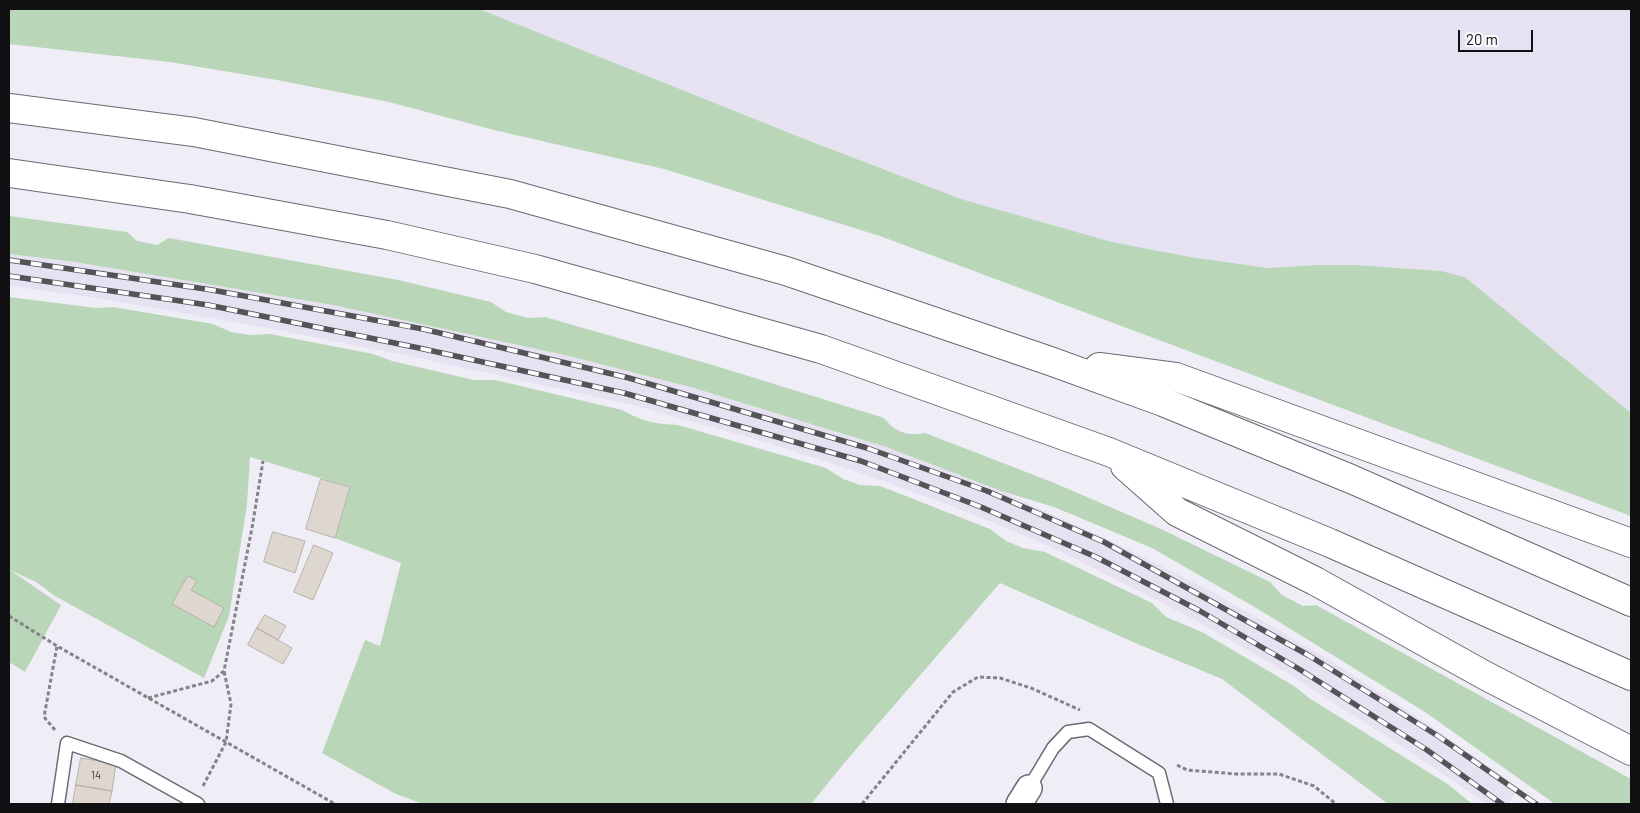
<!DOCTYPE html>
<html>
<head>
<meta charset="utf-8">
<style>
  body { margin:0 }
  #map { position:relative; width:1640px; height:813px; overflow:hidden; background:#efedf6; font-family:Barlow,sans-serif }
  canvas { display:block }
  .frame { position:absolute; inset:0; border:10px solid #101013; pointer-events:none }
  .scale { position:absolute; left:1458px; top:30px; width:75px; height:22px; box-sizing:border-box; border:2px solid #101013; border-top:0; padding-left:6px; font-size:15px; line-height:18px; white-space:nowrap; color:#101013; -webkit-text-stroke:4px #fcfcff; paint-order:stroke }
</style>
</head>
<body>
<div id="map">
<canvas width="1640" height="813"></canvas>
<div class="frame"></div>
<div class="scale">20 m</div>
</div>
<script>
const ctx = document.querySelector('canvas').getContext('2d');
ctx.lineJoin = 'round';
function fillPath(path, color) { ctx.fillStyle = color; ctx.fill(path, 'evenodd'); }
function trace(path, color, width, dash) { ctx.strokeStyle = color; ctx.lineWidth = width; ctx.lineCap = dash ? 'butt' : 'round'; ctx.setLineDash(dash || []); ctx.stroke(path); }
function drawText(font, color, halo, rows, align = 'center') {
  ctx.font = font + ' Barlow,sans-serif'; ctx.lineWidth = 4.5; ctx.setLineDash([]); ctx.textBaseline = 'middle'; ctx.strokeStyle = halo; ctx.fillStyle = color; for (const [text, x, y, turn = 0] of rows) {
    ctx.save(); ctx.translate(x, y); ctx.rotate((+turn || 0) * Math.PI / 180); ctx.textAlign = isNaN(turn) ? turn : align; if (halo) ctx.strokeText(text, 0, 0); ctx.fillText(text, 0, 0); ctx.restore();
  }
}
fillPath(new Path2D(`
  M474,9H1631V413L1465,277L1440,271L1356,265H1317L1268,268L1190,257L1112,242L961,199Z
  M9,254L75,262L333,305L569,356L694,388L889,448L1001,491L1107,539L1211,591L1333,662L1437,730L1519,788L1508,804H1487L1406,749L1287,673L1189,617L1060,551L970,513L867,475L775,445L637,406L419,358L258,326L84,296L9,286Z`), '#e6e2f2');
fillPath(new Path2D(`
  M9,9H479L805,139L961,199L1112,242L1190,257L1268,268L1317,265H1356L1441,271L1465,277L1631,413V516L880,236L664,169L494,130L389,102L277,80L170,62L9,44Z
  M9,216L127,232L137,241L157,245L169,238L398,280L491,302L506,312L528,318L545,317L716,366L884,418C895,432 908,437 925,433L1052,482L1161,529L1270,582L1282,595L1303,606L1316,605L1631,779V804H1555L1425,712L1258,609L1152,548L1054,507L1001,491L889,448L694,388L569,356L333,305L75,262L9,254Z
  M9,297L96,308L113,307L213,324L231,332L250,335L270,334L373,354L392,361L474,380H495L622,410C642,421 654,424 678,425L826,468L843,479L860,485L880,486L990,529L1006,541L1023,548L1045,552L1152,603L1166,617L1202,632L1294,686L1309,698L1449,785L1472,804H1388L1222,679L1140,645L1000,583L845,762L811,804H423L394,793L322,753L365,640L380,646L401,563L335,538L350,487L250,457L247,505L229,616L204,678L55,596L36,582L10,570L61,605L25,672L9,662Z`), '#b9d6b8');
const building = new Path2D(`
  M321,479L350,487L335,538L306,529Z
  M273,532L305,541L295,573L264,562Z
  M314,545L333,553L313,600L294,592Z
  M188,576L197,581L191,590L224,608L214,627L172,604Z
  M265,615L286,626L278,640L257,628Z
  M257,628L292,648L283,664L248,645Z
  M81,758L116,764L112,791L76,785Z
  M76,785L112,791L109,804H73Z`);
fillPath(building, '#ddd7d0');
trace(building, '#b7b1aa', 1);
const service = new Path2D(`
  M1029,788L1053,748L1068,732L1089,729L1159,773L1167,804
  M58,804L67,743L121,761L198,804`);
const minor = new Path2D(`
  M1019,804L1029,788`);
const motorway = new Path2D(`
  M9,108L194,132L510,194L786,271L1050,361L1163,402L1351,479L1631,602
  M9,173L190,199L387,235L535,269L821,349L1109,452L1330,543L1631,676
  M1099,367L1176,377L1631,543
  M1125,466L1177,512L1315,581L1486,676L1631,751`);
trace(service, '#6b6971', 15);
trace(minor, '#6b6971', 28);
trace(motorway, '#6b6971', 30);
trace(new Path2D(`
  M9,616L57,646L335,804
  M148,698L212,681L224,671L252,528L263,461
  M55,730L44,717L57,646
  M1177,765L1187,770L1236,774H1279L1314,786L1336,804
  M203,786L226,742L231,704L224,671
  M862,804L953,692L978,677L1000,678L1031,688L1080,710`), '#848389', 3, [4, 2.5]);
trace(service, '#fff', 12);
trace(minor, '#fff', 25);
trace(motorway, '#fff', 28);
const rail = new Path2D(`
  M9,260L212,290L423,329L629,378L867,448L987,491L1104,542L1308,655L1438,736L1536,804
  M9,276L208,305L419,348L624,393L861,461L981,507L1096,557L1200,611L1299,669L1427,750L1502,804`);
trace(rail, '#545358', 5.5);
trace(rail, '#fcfcff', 4, [11]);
drawText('11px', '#434242', null, [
  ["14",96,775]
]);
</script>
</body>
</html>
